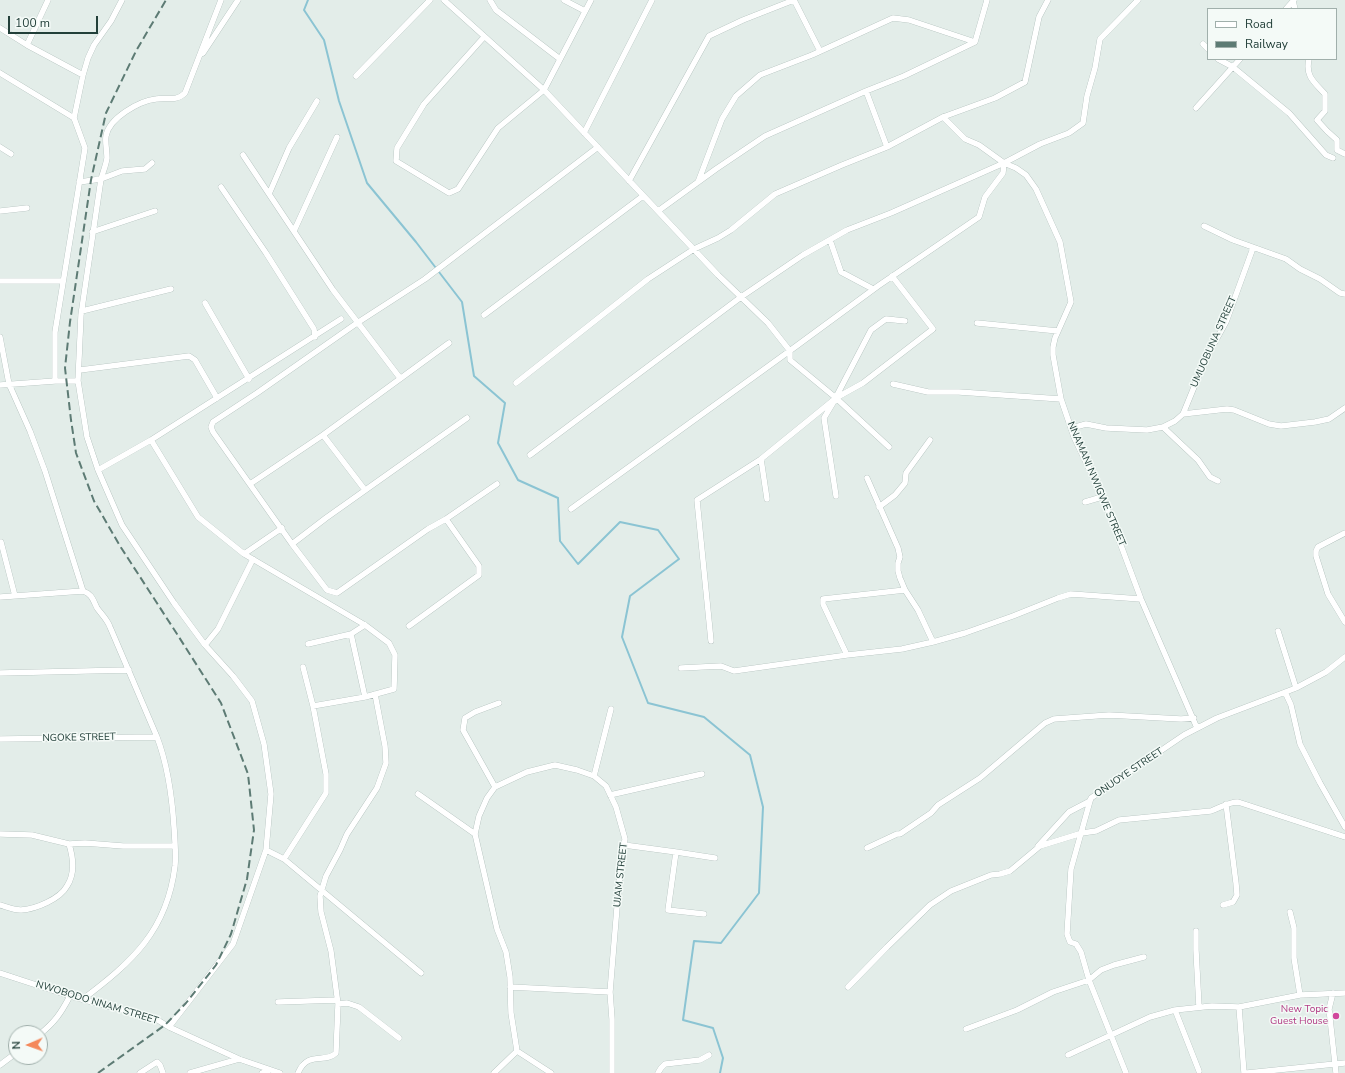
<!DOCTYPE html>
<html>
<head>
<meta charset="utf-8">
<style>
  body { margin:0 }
  #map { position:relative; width:1345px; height:1073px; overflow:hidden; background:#e3ede9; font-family:"Nunito Sans",sans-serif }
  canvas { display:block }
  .legend { position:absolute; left:1207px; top:8px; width:130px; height:52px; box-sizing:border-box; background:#f4faf7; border:1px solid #a0afab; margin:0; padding:5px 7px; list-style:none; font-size:12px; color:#223f39 }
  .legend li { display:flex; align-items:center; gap:8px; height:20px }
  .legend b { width:20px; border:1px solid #a0afab }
  .north { position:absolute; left:8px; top:1025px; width:40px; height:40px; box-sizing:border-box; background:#f4faf7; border:1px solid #a0afab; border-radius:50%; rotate:268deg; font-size:11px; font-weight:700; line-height:16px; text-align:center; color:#223f39 }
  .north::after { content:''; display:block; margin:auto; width:14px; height:18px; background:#f4885b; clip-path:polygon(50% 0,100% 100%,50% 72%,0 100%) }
  .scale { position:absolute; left:8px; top:16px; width:90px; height:18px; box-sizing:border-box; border:2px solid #223f39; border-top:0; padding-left:5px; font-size:12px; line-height:14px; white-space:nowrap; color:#223f39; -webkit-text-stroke:3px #f4faf7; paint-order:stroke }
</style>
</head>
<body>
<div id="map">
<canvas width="1345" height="1073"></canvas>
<ul class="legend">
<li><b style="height:5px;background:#fff"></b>Road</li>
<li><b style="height:5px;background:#5d7b74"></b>Railway</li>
</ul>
<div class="north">N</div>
<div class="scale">100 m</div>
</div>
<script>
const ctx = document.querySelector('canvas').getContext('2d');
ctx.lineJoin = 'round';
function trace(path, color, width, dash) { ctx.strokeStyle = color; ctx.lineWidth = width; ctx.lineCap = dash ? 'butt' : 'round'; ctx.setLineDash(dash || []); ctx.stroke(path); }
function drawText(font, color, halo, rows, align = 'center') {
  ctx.font = font + ' "Nunito Sans",sans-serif'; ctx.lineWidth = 3; ctx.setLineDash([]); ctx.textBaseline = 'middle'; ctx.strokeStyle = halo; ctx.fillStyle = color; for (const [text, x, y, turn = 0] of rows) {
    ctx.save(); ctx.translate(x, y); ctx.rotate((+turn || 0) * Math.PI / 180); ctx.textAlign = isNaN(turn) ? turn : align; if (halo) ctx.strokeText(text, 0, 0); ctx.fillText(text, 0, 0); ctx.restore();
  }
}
trace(new Path2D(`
  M308,0L304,10L324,40L339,101L367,183L416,242L462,302L474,376L505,403L498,443L518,480L558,498L560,541L578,564L620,522L658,530L679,559L630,596L622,637L648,703L704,717L750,755L763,807L759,893L721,943L694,941L683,1020L713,1028L723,1058L720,1073`), '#8bc4d3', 2);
const street = new Path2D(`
  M444,0L544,90L718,275L741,297L803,255L847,230L891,213L1004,163L1003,173L985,197L979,217L878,286L795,347L571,509
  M490,0L496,10L560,59
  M564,0L585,11
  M794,0L820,51
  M1293,1L1295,9
  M1286,9L1294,0
  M0,28L27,45L83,75
  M484,37L424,104L397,148L396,161L449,193L458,189L498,128L544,90L591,0
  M1203,44L1208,49
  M27,45L48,0
  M203,53L238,0
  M1218,59L1233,67L1289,113L1326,155L1333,158
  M1309,59C1305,76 1314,82 1325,94V111L1317,120L1327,131L1337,140V150L1345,154
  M0,73L74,118
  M356,76L430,0
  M866,91L904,76L975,42L987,0
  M1196,108L1240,59
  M943,117L965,139L979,145L1004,163L1016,168L1026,175L1036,189L1060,242L1071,302L1055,338L1053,347V355L1061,399L1074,437L1104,500L1141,599L1197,728
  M584,133L652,0
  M0,147L11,154
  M243,155L333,290L400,378
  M1004,163L1040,144L1069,133L1083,123L1087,96L1095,68L1100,39L1138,0
  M629,181L709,36L743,20L794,0
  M79,182L101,179L122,171L145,169L152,163
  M698,182L722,119L736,96L760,75L812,55L893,18L909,20L975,42
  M221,187L266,253L314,329L315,337
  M269,194L289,148L317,101
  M0,211L27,208
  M658,211L716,169L765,136L866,91L887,147L943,117L995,98L1025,82L1039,17L1048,0
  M1204,226L1233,240L1286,259L1300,269L1320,279L1340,293L1345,294
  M294,231L337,137
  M92,232L155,211
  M830,240L841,272L873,289
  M0,281H63
  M205,303L249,379
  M82,311L171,289
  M484,315L643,196
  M977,323L1058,331
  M0,337L9,384L30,431L45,471L83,591
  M80,370L189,356L195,360L217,398
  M55,381V332L85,148L74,118L83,75L88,58L94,45L111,21L122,0
  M516,383L648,279L694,249L718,238L731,230L775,194L842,165L887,147
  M893,384L928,392H959L1061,399
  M0,385L55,381H78
  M836,397L871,330L886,319L905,321
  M836,398L889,447
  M1183,414L1206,358L1226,322L1253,248
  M1163,427L1198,460L1210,477L1218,481
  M1072,428L1086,424L1106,428L1147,430L1163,427L1175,421L1183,414L1227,409L1234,410L1269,424L1281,426L1315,422L1329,419L1345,408
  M323,435L365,490
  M151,440L198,517L244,554L365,625L389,643L395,655L394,689L365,697L313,706L303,667
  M530,455L741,297L768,323L790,351V360L836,398L824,418L836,496
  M761,459L836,398L863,383L933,329L892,276
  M98,470L151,440L341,319
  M867,478L898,548L900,557L898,563V571L900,578L905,590L918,610L933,642
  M250,484L323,435L449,343
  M497,484L446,519L428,529L337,593L327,590L292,544L213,432L211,427L213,422L257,393L357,323L425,279L598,147
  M1085,502L1102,497
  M879,507L895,495L905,483L906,473L930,440
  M1345,533L1318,547L1316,551V556L1328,594L1345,622
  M1,542L15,596
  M292,544L326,518L467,418
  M244,554L282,528
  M0,597L83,591C92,594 93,600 97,608C102,615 107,619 110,627L157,737C168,766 172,796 174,827C175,840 176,853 175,866C167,931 132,962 83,999
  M409,626L479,575V566L446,519
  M1278,631L1296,688
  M351,634L365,625
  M711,641L697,500L761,459L767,499
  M308,644L351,634L365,697
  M205,645L218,629L253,559
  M847,655L823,604V599L905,590
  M681,668L721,666L734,671L847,655L902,649L933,642L965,633L1013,616L1058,598L1071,594L1141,599
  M0,673L129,670
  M1285,692L1291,705L1300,744L1320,783L1345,827
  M0,739L157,737
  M594,776L611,709
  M495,787L463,730L465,718L475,712L499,703
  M418,794L475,834
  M610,795L702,774
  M0,834L32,835L69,844L85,843L123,846H175
  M624,845L676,852L668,910L704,914
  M1038,846L1069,812L1090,801
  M867,848L897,834H900L931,813L938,805L980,778L1045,723L1054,719L1109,715L1181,719L1194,718
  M266,850L284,859L421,973
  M676,852L715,858
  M284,859L326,793V774L313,706
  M0,905C7,907 14,910 21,910C36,909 60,899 67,886C75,874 73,857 69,844
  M1223,905L1233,902L1237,895L1236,883L1226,804
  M1290,912L1294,928V958L1300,995
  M1196,931V950L1199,1007
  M0,973L70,996L156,1019L169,1027L239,1059L280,1073
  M510,987L610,992
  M848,987L887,947L930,905L951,891L991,875L1000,874L1010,871L1040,846L1082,833L1096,831L1119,820L1211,811C1220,808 1228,802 1238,802L1345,837
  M1333,993L1329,1009L1336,1073
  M278,1002L337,1000
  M338,1004L347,1003L359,1007L399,1038
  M1239,1007L1244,1073
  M1175,1010L1199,1071
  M169,1027L233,944L266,850L271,794L264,744L252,701L233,676L205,645L174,603L122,525L98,470L87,437L78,381L81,315L101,179C103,172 106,165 107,158C107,151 105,143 106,136C109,118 139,101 156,99C167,97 176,102 185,93L221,0
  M966,1029L1017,1010L1053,992L1089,980L1101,970L1114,965L1144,957
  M40,1034C55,1022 61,1013 70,996
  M517,1051L511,1013L510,977L506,952L497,929L475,834L479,816L487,798L495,787L527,772L555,765L577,770L594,776L606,786L616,807L625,839L619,883L610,992L612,1019V1073
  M1068,1055L1150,1017L1175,1010L1212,1006L1239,1007L1300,995L1345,993
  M0,1065L16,1053
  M140,1073L157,1062L160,1065L163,1073
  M190,1073L239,1059
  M262,1073L270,1070
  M298,1073C308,1050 325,1064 336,1053L338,1004L331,951L321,912L320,896L326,876L340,850L347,834L377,788L386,763L385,746L375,694
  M494,1073L517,1051L551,1073
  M658,1073L661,1068L665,1064L700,1060L709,1055
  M1126,1073L1089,980L1081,952L1076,944L1070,942L1067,934L1071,869L1090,801L1091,798L1184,735L1217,718L1296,688L1326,672L1345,657
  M1247,1073L1345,1063`);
trace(street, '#a5b5b1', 6);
trace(street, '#fff', 5.5);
trace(new Path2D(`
  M98,1073L165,1025L186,1003L216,965L231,934L247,879L254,830L248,774L221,703L177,634L120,546L94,501L76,453L71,420L65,368L70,322L91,180L106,113L136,51L166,0`), '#5d7b74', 2, [8, 4]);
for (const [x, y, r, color] of [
  [1336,1016,4,"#d1479c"]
]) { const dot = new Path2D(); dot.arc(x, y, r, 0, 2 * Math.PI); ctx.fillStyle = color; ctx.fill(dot); trace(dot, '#f4faf7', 1.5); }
drawText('10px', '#223f39', '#f4faf7', [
  ["UMUOBUNA STREET",1214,342,-66],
  ["NNAMANI NWIGWE STREET",1096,484,67],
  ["NGOKE STREET",79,738,-1],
  ["ONUOYE STREET",1129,773,-34],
  ["UJAM STREET",621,875,-84],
  ["NWOBODO NNAM STREET",97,1003,17]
]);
drawText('10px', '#b23c85', '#f4faf7', [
  ["New Topic",1328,1010],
  ["Guest House",1328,1022]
], 'right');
</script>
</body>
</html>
